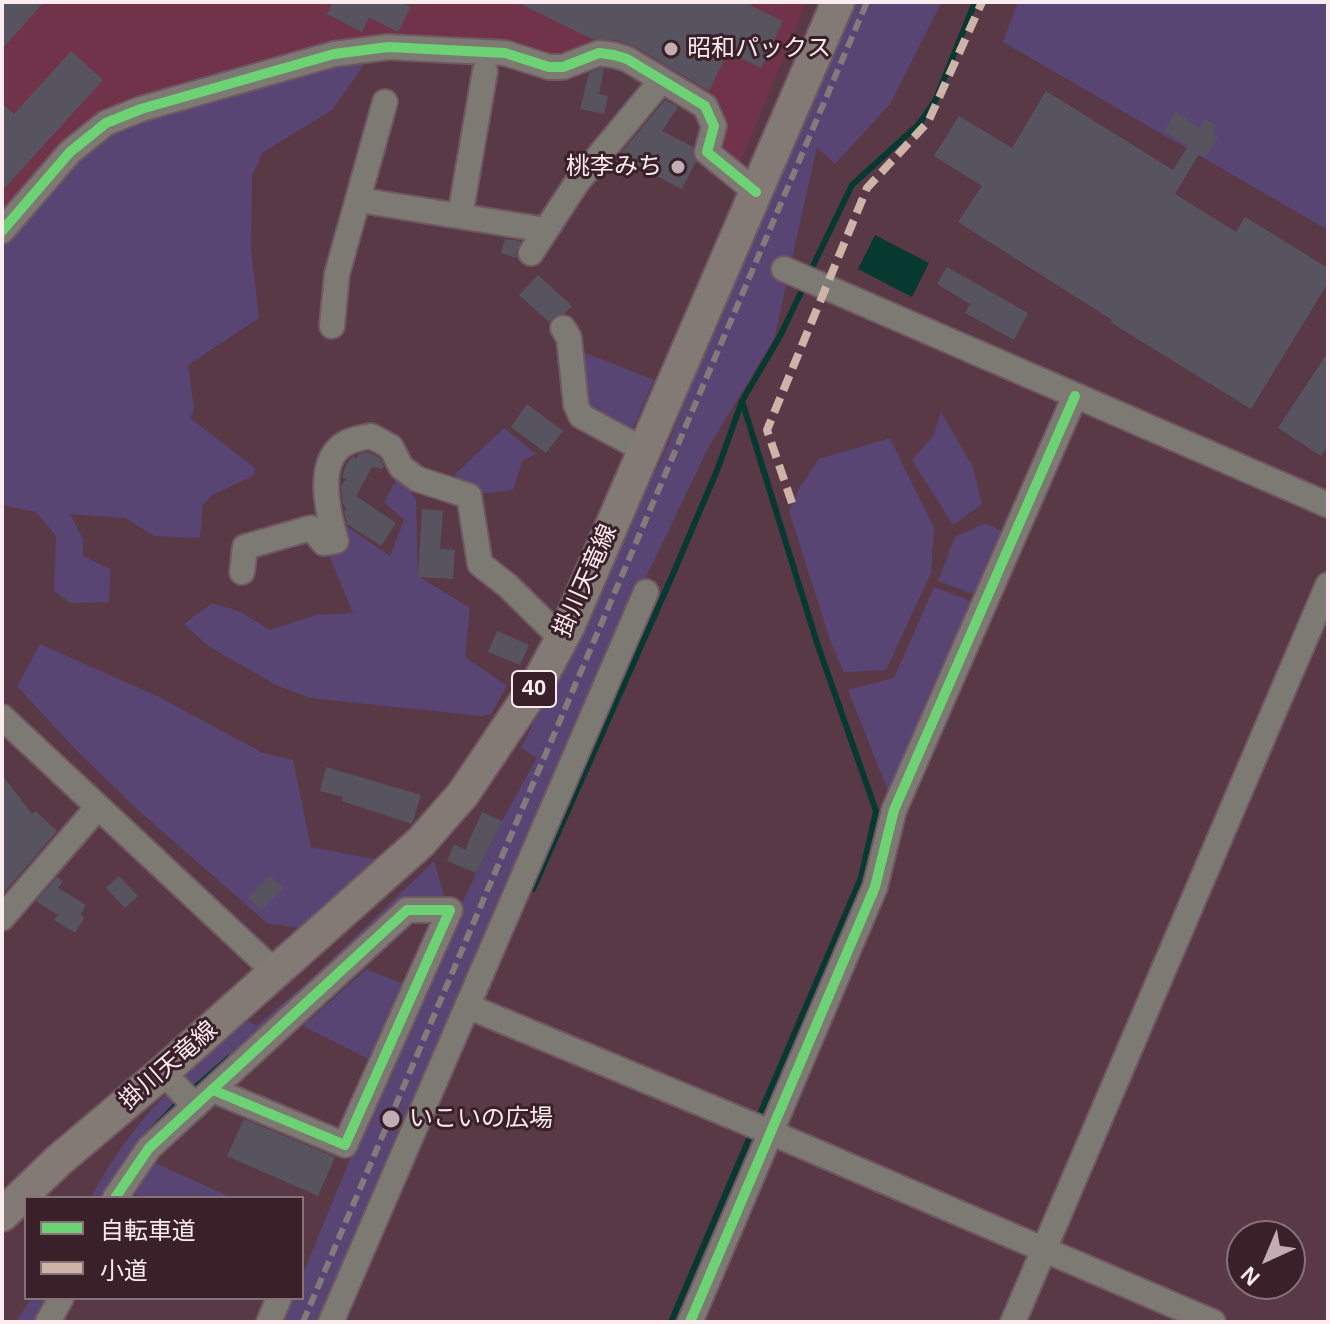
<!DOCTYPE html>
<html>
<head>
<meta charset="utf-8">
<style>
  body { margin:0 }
  #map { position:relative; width:1330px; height:1324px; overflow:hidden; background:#593946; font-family:Helvetica,"Noto Sans JP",sans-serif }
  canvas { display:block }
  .frame { position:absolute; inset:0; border:4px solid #fbecf0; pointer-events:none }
  .legend { position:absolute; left:24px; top:1196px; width:280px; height:104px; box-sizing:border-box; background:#3a2029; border:2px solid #877279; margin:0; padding:10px 14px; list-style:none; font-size:24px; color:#fbecf0 }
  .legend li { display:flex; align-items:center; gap:16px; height:40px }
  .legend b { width:40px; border:2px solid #877279 }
  .north { position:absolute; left:1226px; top:1220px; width:80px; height:80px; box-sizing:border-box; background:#3a2029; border:2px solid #877279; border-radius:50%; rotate:224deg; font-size:22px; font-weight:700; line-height:32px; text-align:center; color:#fbecf0 }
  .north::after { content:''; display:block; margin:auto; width:28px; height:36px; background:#c2adb4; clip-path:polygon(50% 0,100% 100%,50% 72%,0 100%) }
</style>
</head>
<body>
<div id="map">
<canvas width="1330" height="1324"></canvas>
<div class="frame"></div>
<ul class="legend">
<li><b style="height:10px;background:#6cd273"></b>自転車道</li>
<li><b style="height:10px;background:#ceb3a9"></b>小道</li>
</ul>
<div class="north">N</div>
</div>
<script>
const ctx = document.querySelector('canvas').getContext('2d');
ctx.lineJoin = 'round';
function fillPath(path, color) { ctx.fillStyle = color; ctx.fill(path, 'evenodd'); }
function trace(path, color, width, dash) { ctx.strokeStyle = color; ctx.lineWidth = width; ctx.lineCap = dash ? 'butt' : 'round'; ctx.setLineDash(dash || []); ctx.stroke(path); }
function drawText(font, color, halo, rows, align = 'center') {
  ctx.font = font + ' Helvetica,"Noto Sans JP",sans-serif'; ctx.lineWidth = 6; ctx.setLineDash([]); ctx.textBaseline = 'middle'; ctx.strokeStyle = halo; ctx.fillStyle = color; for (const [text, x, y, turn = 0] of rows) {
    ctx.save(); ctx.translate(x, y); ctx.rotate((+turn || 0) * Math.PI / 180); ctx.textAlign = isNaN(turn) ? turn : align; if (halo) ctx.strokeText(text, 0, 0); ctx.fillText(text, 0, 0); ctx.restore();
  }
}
fillPath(new Path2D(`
  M2,2H806L740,164L717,146L726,118L714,101L627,59L569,65L498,43L377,36L106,123L2,224Z`), '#70334a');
fillPath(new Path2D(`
  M850,2H942L890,104L835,164L817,147L774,339L708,448L638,594L323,1322H283L293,1298H302V1276L422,984L504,817L537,758L521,748L667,447L761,211Z
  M1018,2H1328V230L1003,42Z
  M367,54L361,69L332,110L262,153L252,176L251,249L259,318L188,365L194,410L190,418L255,468L253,476L214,494L203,504L200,538L154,536L125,518L70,514L83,539V556L110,569L109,602L70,603L54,591L56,536L36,512L2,505V231L101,127Z
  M575,349L654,380L625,446L586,418Z
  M941,412L973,467L982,504L953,525L912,460L933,436Z
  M504,428L536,454L523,460L513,490L480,494L454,475Z
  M890,438L934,528L931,573L886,670L844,672L831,643L789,511L800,487L819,459Z
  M399,474L416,500L418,576L470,608L465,657L507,686L491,714L482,716L310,698L276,685L208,646L184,624L212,603L241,612L270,630L316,615L353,613L324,543L327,513L390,556L404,520L384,502Z
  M986,523L1006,533L979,596L938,581L955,537Z
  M934,587L973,602L892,801L848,690L894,678Z
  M40,644L159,697L263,753L293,760L311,847L378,860L305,929L267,923L139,811L74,748L17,686Z
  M434,861L449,912L407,910L115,1198H91C133,1118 180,1077 248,1021L256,1026L309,981Z
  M366,969L411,987L371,1060L303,1026Z
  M153,1162L233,1198H143L128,1191Z
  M31,1298H58L45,1322H16Z`), '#584574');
fillPath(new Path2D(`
  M875,235L929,263L912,297L858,269Z`), '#083931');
trace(new Path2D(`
  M809,274L852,185L919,124L935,101L975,2
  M742,401L817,643L876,811L861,878L757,1121
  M533,889L673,574L718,468L742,401L780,336L805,284
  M189,1093L229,1058
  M153,1129L181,1100
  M671,1322L752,1132`), '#083931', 6);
fillPath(new Path2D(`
  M2,2H44L2,49Z
  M333,2H401L411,7L398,32L369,17L362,32L327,14Z
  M516,2H753L751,6L783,21L761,68L728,52L709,91L634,46L616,40L592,39Z
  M71,51L103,80L2,191V103L14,114Z
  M601,68L604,69L599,94L608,96L604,114L580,109L589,73Z
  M1046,91L1173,170L1188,146L1164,131L1176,112L1199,128L1205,119L1216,126L1212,133L1218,138L1205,158L1199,154L1175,194L1236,232L1245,217L1328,268V283L1251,409L1110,322L1112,320L958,222L982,186L934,156L959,116L1012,148Z
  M665,100L678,107L662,131L693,147V156L696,161L682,189L639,167L638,169L620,154Z
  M505,239L521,241L516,251L517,258L501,253Z
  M947,267L1028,313L1014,340L965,313L970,304L937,284Z
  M538,275L572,306L565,313L555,316L549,322L519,295Z
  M1328,352V445L1321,456L1278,428Z
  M527,404L563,431L546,453L511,427Z
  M368,452L380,458L384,466L382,469L372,467L356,496L396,523L381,546L347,524L344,512L346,509L343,504L341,486L346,479L342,477L346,464L353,456L356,459L359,454Z
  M422,509L443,511L440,549L455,550L453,579L418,577Z
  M497,631L529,645L520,665L488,652Z
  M326,767L421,795L412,824L342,801L343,797L320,791Z
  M2,775L32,814L35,811L57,831L2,895Z
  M482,812L502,821L476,873L447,861L454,844L465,850Z
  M119,876L138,896L125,908L106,888Z
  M270,876L283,888L261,910L248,898Z
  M57,877L63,881L58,888L86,905L81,914L84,918L75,933L54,920L58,915L36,901Z
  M244,1119L335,1157L318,1196L227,1156Z`), '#575460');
const minor = new Path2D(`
  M359,200L546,230
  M460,216L485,71
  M2,231L70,152L106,123L141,109L334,54L388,47L505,53L549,67H563L599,53L614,55L627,59L705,106L714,126L707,152L756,192
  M531,253L578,181L662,80
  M784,269L1328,505
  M332,326L337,274L385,102
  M563,328L569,338L576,405L581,416L644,450
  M242,572L245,547L311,528L324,543L336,541C329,517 316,468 340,447C348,440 360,438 371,436L391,447L401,467L417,479L469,496L480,564L508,586L562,639
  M2,717L275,972
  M2,918L98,807
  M467,1006L765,1130L1213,1322
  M163,1072L195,1106
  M115,1198L149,1148L407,910H450L345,1145L213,1090
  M48,1322L61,1298
  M269,1322L279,1298
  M331,1322L646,592
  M690,1322L875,887L894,810L1075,396
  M1013,1322L1328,585`);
const major = new Path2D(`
  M2,1215L58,1161L163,1072L421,842L463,794L539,681L568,627L838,2`);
trace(minor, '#705862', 28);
trace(major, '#705862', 36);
trace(minor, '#7d7a74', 24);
trace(major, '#837975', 32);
trace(new Path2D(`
  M303,1322L867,2`), '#847a7a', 6, [12, 6]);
trace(new Path2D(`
  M792,503L767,430L867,188L928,122L982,2`), '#ceb3a9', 8, [16, 8]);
trace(new Path2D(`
  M2,231L70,152L106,123L141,109L334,54L388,47L505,53L549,67H563L599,53L614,55L627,59L705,106L714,126L707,152L756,192
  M115,1198L149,1148L407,910H450L345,1145L213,1090
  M690,1322L875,887L894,810L1075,396`), '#6cd273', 10);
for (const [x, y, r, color] of [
  [671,49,8,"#c2adb4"],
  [678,167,8,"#c2adb4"],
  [391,1119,10,"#c2adb4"]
]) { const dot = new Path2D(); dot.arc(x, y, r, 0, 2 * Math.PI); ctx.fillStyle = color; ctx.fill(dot); trace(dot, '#3a2029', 3); }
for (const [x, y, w] of [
  [534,689,44]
]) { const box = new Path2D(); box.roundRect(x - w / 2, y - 18, w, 36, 6); ctx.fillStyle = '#3a2029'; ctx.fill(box); trace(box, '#fbecf0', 2); }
drawText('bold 22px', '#fbecf0', null, [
  ["40",534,689]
]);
drawText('24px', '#fbecf0', '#3a2029', [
  ["昭和パックス",687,49],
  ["桃李みち",662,167,"right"],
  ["いこいの広場",409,1119]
], 'left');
drawText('24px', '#fbecf0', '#3a2029', [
  ["掛川天竜線",586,581,-66],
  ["掛川天竜線",169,1066,-41]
]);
</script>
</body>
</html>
